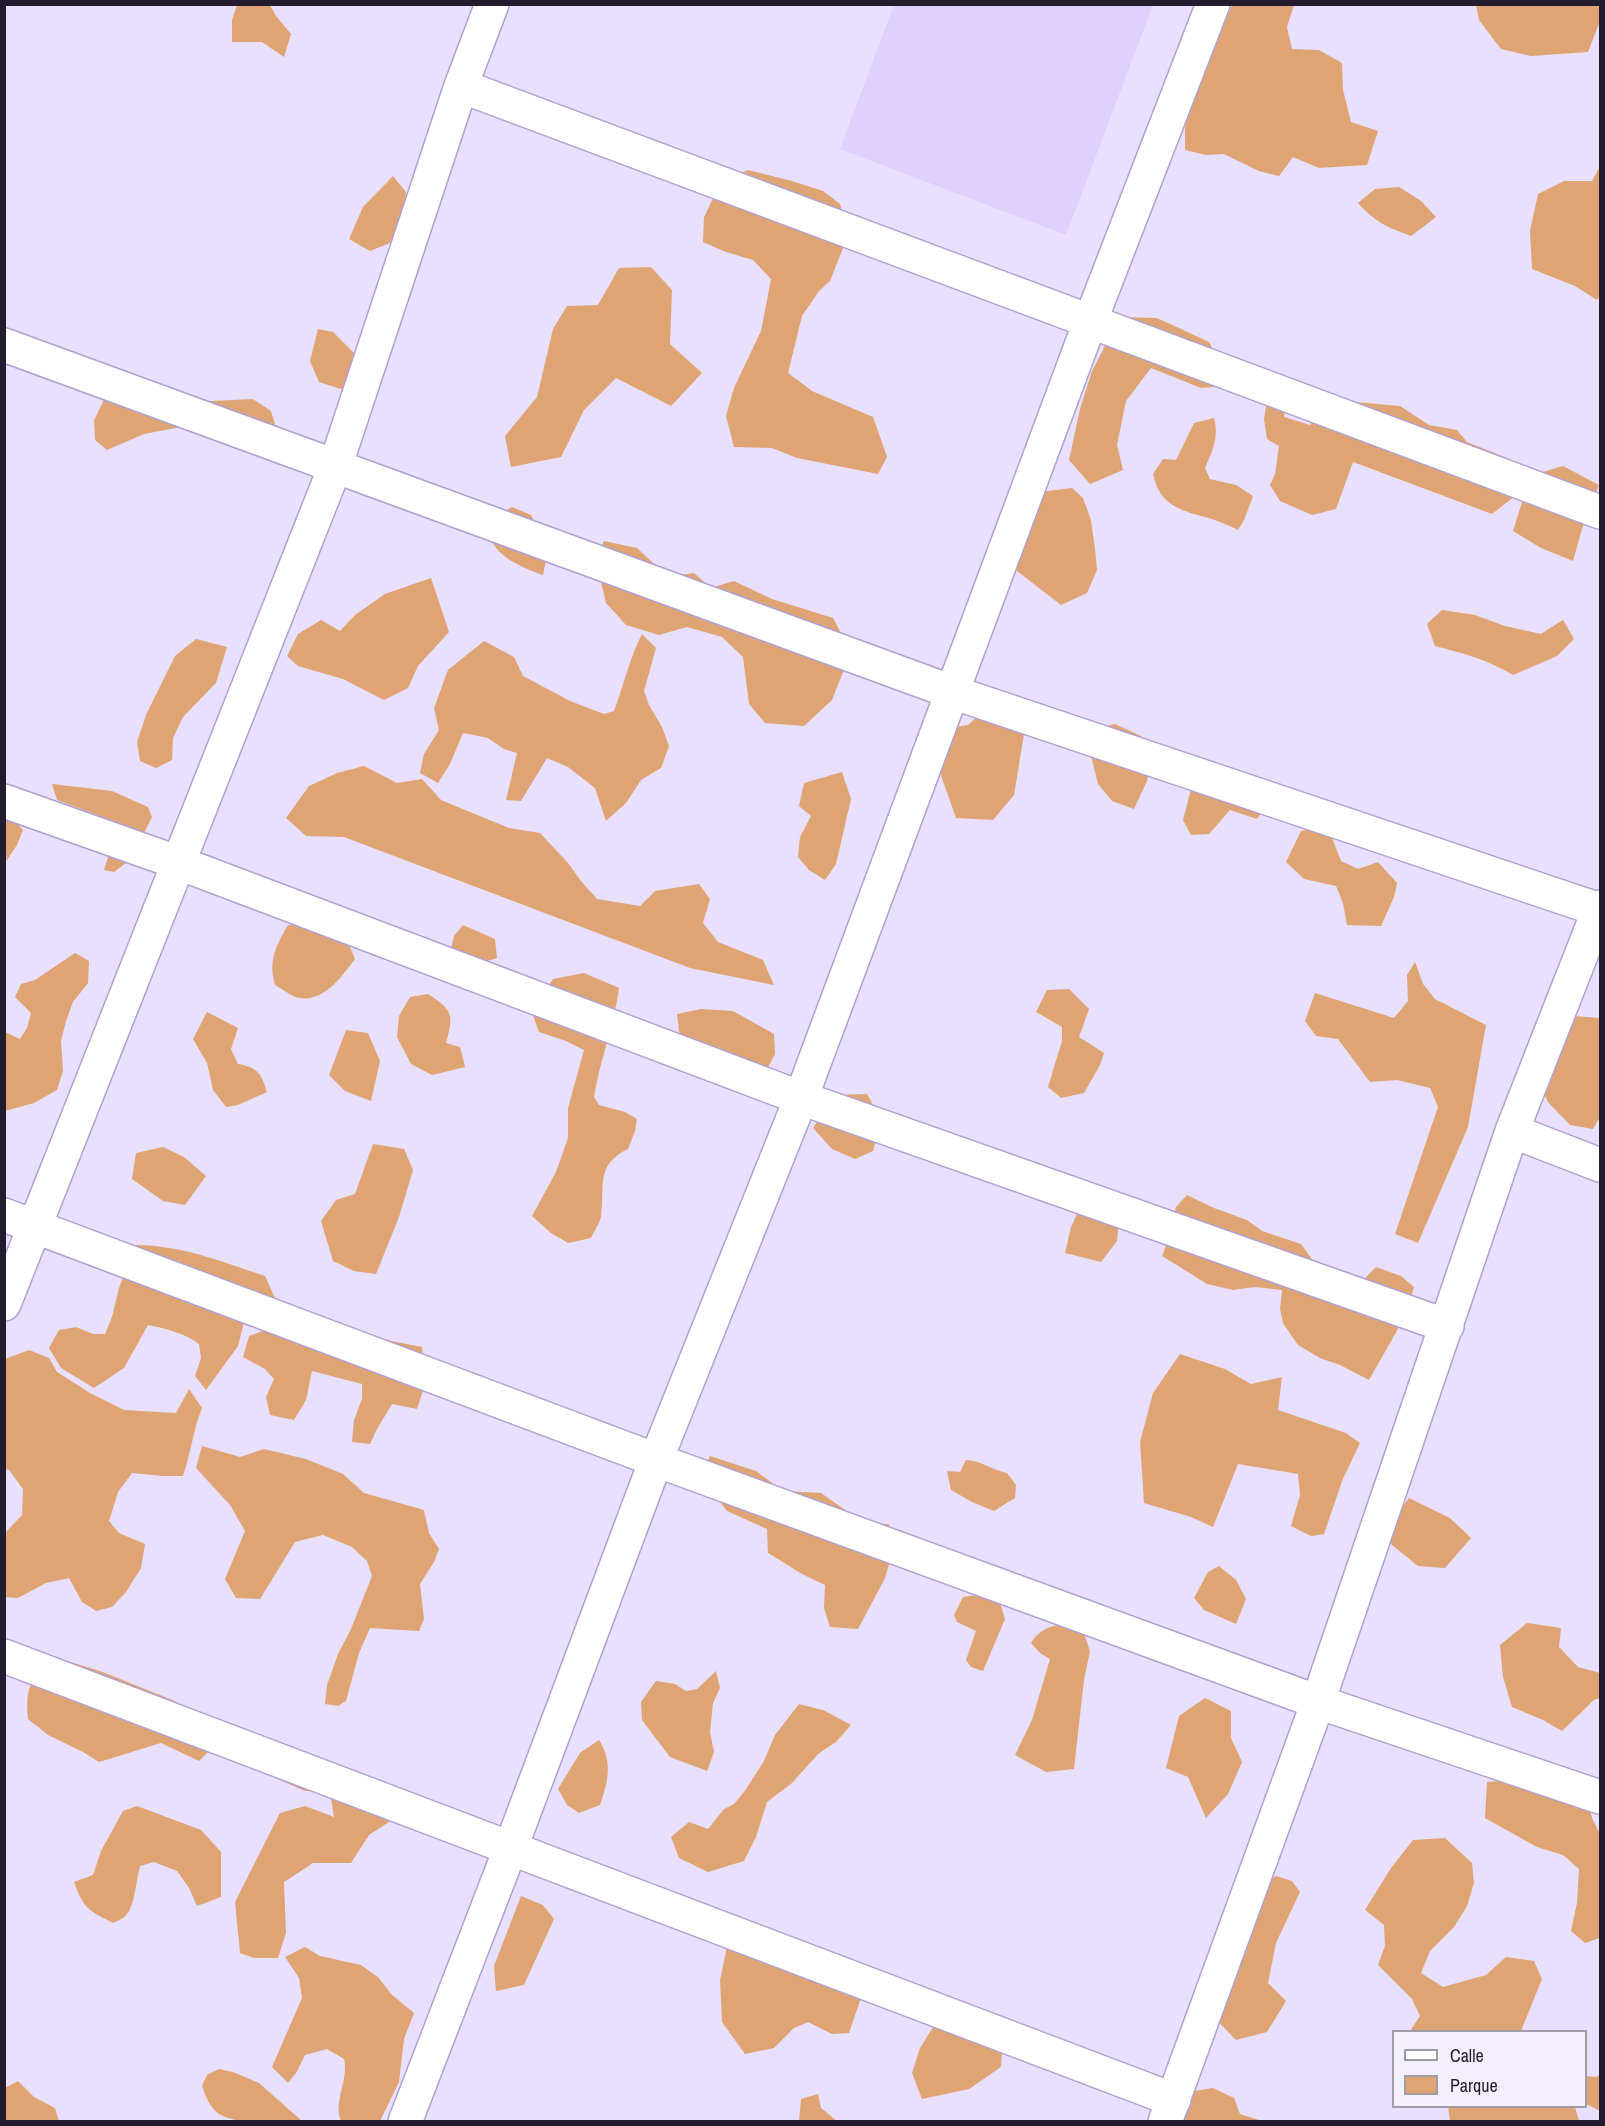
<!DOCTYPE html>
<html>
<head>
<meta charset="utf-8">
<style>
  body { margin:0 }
  #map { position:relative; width:1605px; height:2126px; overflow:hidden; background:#e9dffe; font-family:"Archivo Narrow",sans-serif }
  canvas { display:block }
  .frame { position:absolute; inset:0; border:6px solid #231c2e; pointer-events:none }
  .legend { position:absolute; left:1392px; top:2030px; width:195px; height:78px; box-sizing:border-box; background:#f4f0fb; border:2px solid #a09ba9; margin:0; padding:8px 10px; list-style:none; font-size:18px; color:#231c2e }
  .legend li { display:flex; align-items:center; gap:12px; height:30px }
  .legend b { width:30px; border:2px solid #a09ba9 }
</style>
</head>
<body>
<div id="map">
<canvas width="1605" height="2126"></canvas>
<div class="frame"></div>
<ul class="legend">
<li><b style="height:8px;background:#fff"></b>Calle</li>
<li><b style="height:16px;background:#dfa473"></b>Parque</li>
</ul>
</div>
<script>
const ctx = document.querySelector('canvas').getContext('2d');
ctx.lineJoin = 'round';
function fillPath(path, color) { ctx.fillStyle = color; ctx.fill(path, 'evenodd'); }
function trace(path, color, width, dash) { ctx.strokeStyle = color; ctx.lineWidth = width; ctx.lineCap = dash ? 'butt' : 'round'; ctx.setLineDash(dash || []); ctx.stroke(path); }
fillPath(new Path2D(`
  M894,5H1153L1066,235L840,149Z`), '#dfd0fd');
fillPath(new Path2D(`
  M237,5H270L276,16L291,34L284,57L262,42H232V20Z
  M1232,5H1294L1287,27L1292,49L1319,50L1342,63L1343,90L1351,122L1378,131L1367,165L1319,168L1293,157L1279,176L1259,171L1224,154L1206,155L1185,150V127L1199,85L1213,46Z
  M1476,5H1600V21L1588,52L1531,56L1501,49L1479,20Z
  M1600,166V296L1597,300L1575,286L1532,269L1530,231L1538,194L1564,181H1592Z
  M748,170L792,181L823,191L840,204L844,221L843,248L830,281L819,291L802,316L788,373L812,391L873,417L887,457L878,474L797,458L772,448L734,447L726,416L734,388L761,331L771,279L753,260L726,252L703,242L704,217L721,182Z
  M393,176L406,192L401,224L390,243L370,251L349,239L363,207Z
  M1399,187L1421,201L1436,217L1411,236C1387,227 1376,223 1358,203L1375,189Z
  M651,267L672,290L670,344L702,373L671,406L616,378L584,410L561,457L511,467L505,436L537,397L553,329L567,306L598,305L619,268Z
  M1120,317L1157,318L1209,342L1219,361L1214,387L1201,388L1151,368L1126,401L1117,445L1123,470L1090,484L1069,460L1080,409L1092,371Z
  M318,329L333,332L355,354L344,390L319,382L310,361Z
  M157,384L177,389L191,402L253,399L271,411L275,424L261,442L202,423L144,434L107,450L95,440L94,420L105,398Z
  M1286,397L1284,417L1310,425L1333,400L1400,406L1429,425L1457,430L1467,442L1507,458L1520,478L1515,496L1492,514L1353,462L1336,509L1312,515L1280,501L1270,485L1275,474L1279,446L1267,439L1264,419L1267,401Z
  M1214,418C1219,437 1213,450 1205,468L1210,479L1236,485L1253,496L1244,520L1238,530C1230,526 1221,522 1212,519C1184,511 1160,508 1153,474L1163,459L1176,460L1194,423Z
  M1563,466L1599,485L1582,529L1573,561L1541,548L1513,531L1523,499L1536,474Z
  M1072,488L1083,498L1091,520L1095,549L1097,570L1087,593L1061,605L1017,571L1012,538L1040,492Z
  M512,507L531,515L548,550L543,575C524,568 491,556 490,532C490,528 492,522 493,518Z
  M604,541L637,548L668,577L694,573L711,588L734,581L772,599L833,618L851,652L832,700L804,726L765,723L749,704L743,657L722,637L687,627L659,635L626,625L606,603L596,562Z
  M431,578L449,632L418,666L408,688L384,700L343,679L298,666L287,656L298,634L321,620L340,631L355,615L385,594Z
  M1442,610L1475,615L1505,626L1541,634L1563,620L1574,639L1557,656L1513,675C1488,660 1463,653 1435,646L1427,624Z
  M642,634L656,648L644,691L649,705L662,727L669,746L661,768L641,780L626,803L606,821L595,788L568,767L547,758L521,801L506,800L517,753L504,749L488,738L463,733L450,764L438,783L420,773L424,754L439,730L434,708L448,670L484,641L514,657L523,676L570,701L604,714L614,711C624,685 629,659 642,634Z
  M196,639L227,647L216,683L183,717L173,738L172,760L156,768L140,761L137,742L146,715L175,656Z
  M991,705L1024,734L1014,795L993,820L956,818L937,764L954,727L968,725Z
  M1115,724L1141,736L1153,756L1147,781L1134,809L1112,801L1098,784L1085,731Z
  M364,766L397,783L422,779L441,800L509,828L540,833L568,863L581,881L597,899L640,906L655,891L699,884L710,899L703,923L718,942L763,960L774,985L690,968L344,837L306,836L286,818L309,786L337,773Z
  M1196,770L1270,801L1257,819L1230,810L1209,834L1191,835L1183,820Z
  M842,772L851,799L836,864L825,880L809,870L798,857L800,837L811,816L799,806L804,783Z
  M52,784L112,791L148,807L152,817L130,860L114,872L104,870L119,823L57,800Z
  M4,801L9,815L23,830L17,845L5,863Z
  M1327,825L1341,861L1358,869L1378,862L1397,883L1394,897L1381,926L1347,925L1343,903L1336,886L1304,879L1286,862L1301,831Z
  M288,925H313L343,931L355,959C341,977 323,1005 295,997C288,994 281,988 275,985C268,960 276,946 288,925Z
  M463,925L495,939L497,958L478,964L449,956L454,936Z
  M75,953L89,961L88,983L73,1002L66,1021L61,1041L63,1071L57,1090L34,1103L5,1111V1032L20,1039L27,1028L31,1013L15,997L21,984L35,980Z
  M1415,962L1423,984L1435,999L1486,1025L1468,1127L1418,1243L1395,1234L1438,1107L1430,1088L1397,1080L1370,1082L1338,1039L1316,1036L1305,1021L1315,993L1394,1018L1408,1001L1407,975Z
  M584,973L619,988C614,1025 600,1060 594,1097L599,1105L625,1112L637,1119L635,1131L628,1149C595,1165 605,1186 601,1216C600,1223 594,1231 591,1238L568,1243L551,1233L532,1216L556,1172L568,1138V1108L584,1050L566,1041L539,1032L532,1013L553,979Z
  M1069,989L1089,1009L1079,1037L1104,1053L1100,1065L1084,1093L1061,1098L1048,1087L1062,1041V1027L1036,1012L1047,990Z
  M428,994C453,1010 454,1015 446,1043L460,1047L465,1067L432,1075L411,1064L397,1037L399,1016L410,997Z
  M701,1009L733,1011L774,1034L775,1054L765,1073L681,1047L677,1014Z
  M207,1012L238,1028L231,1049L238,1064C257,1067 262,1074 267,1092L238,1105L226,1107L213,1090L207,1063L193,1039Z
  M1574,1016L1600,1018V1117L1593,1129L1570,1125L1548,1102L1532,1069Z
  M346,1030L368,1033L380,1061L371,1101L345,1091L329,1075Z
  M867,1094C881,1118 881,1125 873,1151L855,1159L832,1149L813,1128L835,1095Z
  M373,1144L404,1149L413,1170L399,1217L376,1274L354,1271L333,1261L321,1221L336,1200L355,1194Z
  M163,1147L184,1157L206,1176L185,1205L163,1201L132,1179L136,1153Z
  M1187,1195L1214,1208L1247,1220L1262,1231L1301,1244L1314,1262L1352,1292L1376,1267L1401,1276L1414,1287L1407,1313L1369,1380L1340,1365L1320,1358L1298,1345L1283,1323L1280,1309L1282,1290L1254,1287L1233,1290L1207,1284L1162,1256L1170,1235L1176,1207Z
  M1079,1210L1119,1220L1117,1241L1101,1262L1065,1253L1071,1227Z
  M136,1245C180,1245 223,1262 265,1276L275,1298L244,1322L238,1346L206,1390L195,1376L201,1358L199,1344C185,1333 166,1329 148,1325L124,1368L94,1388L61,1368L49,1348L59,1330L76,1327L93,1334H105L112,1317L119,1288Z
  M328,1320L391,1341L422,1347L426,1381L417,1409L392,1404L377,1429L370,1444L352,1442L354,1420L362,1399V1384L312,1371L306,1400L294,1420L270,1415L266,1397L274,1379L265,1369L243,1357L249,1336L288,1322Z
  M29,1350L49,1358L57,1372L90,1393L124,1410L176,1413L189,1389L202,1408C193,1430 191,1453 183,1476H163L132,1473L118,1492L109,1521L119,1533L145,1544L141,1568L126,1592L112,1607L96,1611L82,1602L69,1578L46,1583L18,1598L5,1597V1533L22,1515L23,1489L9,1470L5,1469V1359Z
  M1180,1354L1225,1369L1251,1384L1282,1377L1278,1410L1346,1433L1360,1443L1342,1481L1324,1534L1311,1536L1291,1526L1300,1495L1298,1474L1238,1464L1213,1527L1191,1517L1144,1503L1140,1442L1153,1393Z
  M202,1446L240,1457L264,1449L306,1459L343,1474L364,1493L424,1510L429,1533L439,1549L434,1562L420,1584L424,1619L419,1631L370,1628L359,1653L346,1701L338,1706L325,1704L327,1685L338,1654L351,1629L372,1576L367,1561L352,1547L323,1535L295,1542L260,1599L236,1598L225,1579L245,1531L230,1505L196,1468Z
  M710,1456L756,1471L783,1491L821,1493L848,1512L863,1525L889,1524L894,1547L885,1578L858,1629L830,1627L824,1608L825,1585L802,1574L768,1553L767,1529L727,1511L700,1477Z
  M966,1460C983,1461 991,1470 1007,1473L1016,1485L1015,1498L994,1511L972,1502L951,1490L947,1471L960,1472Z
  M1409,1498L1450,1518L1471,1538L1445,1568L1418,1566L1387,1541L1395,1517Z
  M1219,1566L1236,1580L1246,1599L1236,1624L1204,1610L1194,1598L1208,1572Z
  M984,1594L1000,1602L1005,1619L983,1671L971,1667L966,1660L976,1631L957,1622L954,1615L963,1597Z
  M1068,1623L1083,1631L1090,1651L1084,1680L1074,1769L1046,1772L1015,1755L1032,1720L1050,1659L1040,1653L1031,1643C1039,1629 1053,1625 1068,1623Z
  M1527,1623L1561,1628L1559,1647L1578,1667L1600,1673V1698L1594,1700L1562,1731L1543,1720L1512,1707L1503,1677L1500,1645Z
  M60,1659L100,1671L170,1699L197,1712L213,1747L199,1761L161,1743L99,1762L83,1752L48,1735L28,1719C25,1683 31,1679 60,1659Z
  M716,1671L720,1688L713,1703L710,1732L714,1752L707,1771L670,1757L642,1720L641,1702L656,1681L675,1684L686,1691L697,1689Z
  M1205,1698L1231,1711V1738L1242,1762L1228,1794L1206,1818L1188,1777L1166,1768L1179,1716Z
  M799,1704L823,1710L851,1725L836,1742L818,1754L792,1783L767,1802L756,1837L744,1861L708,1872L679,1858L671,1837L689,1822L708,1829L724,1809L734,1804L744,1792L764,1761L775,1735Z
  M599,1740C613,1762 608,1782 600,1805L579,1813L567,1805L558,1789L580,1753Z
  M295,1752L387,1803L389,1822L369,1835L351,1863H313L284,1882L286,1933L278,1958H254L240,1953L235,1902L280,1813L305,1806L334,1817L330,1791H305L273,1777Z
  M1516,1780L1586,1789L1592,1818L1600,1834V1938L1585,1943L1571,1931L1577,1903L1579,1869L1563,1855L1537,1847L1485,1818L1487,1782Z
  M137,1806L201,1830L221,1852V1897L197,1906L189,1888L177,1871L154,1862L140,1866C136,1880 135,1906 126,1915C123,1919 117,1921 113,1923C88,1910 84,1909 74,1882L93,1875L101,1851L123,1811Z
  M1445,1838L1472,1863L1474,1883L1467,1906L1454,1927L1430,1951L1421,1973L1443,1987L1486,1975L1506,1957L1534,1961L1542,1979L1521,2031H1410L1420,2016L1412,1999L1378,1965L1385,1946L1384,1925L1365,1910L1391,1868L1413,1840Z
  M1276,1876L1292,1881L1300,1892L1276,1943L1268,1983L1286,2001L1267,2032L1236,2040L1204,2007L1257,1887Z
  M521,1896L543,1905L554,1919L524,1985L496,1991L494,1966Z
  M305,1947L320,1956L361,1965L378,1977L391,1994L414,2013L404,2039L399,2082L380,2121H341C333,2101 349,2080 344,2059L327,2049L305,2055L296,2073L288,2083L272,2067L302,1998L299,1978L285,1957Z
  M727,1947L864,1989L849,2033L832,2034L808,2022L794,2028L774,2048L745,2054L722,2022L720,1980Z
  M935,2024L1003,2038L1001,2067L969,2089L922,2099L912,2073L920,2048Z
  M219,2069L233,2072L259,2083L302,2121C277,2122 241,2126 219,2114C210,2108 205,2095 202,2086L207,2075Z
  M1600,2075V2111L1586,2104V2076L1596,2077Z
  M18,2081L34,2097L55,2108L59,2121H5V2088Z
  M1213,2088L1234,2098L1240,2114L1262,2121L1179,2122L1194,2091Z
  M818,2094L821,2108L837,2121H799L801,2099Z
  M1448,2107H1575L1579,2121H1450Z`), '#dfa473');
const minor = new Path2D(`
  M461,86L1600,512
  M4,345L952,692L1600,910
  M4,801L179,863L801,1098L1447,1326
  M1512,1131L1600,1165
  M4,1215L656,1460L1318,1702L1600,1797
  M4,1304L335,467L461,86L492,4
  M4,1656L1174,2100
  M405,2122L511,1847L656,1460L801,1098L1090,322L1213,4
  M1165,2122L1318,1702L1512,1131L1600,907`);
trace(minor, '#b0a0cf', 36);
trace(minor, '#fff', 33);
</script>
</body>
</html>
